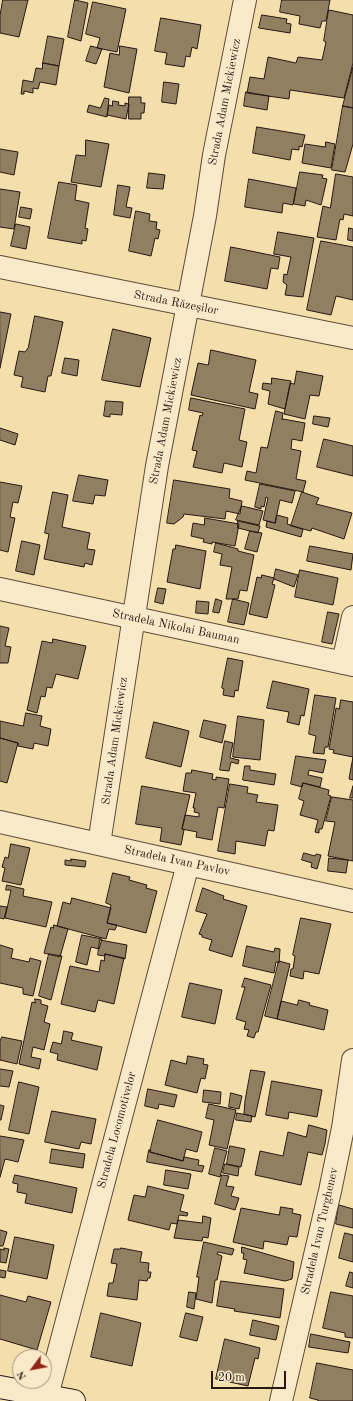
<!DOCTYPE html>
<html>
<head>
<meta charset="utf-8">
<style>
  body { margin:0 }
  #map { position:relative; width:353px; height:1401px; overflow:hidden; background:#f4dfac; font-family:"Old Standard TT",serif }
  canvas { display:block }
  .north { position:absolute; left:12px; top:1349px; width:40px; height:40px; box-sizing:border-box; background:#f8eac9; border:1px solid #a49680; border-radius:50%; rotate:238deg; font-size:11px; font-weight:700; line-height:16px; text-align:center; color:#271812 }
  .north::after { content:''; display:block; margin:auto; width:14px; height:18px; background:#8f2418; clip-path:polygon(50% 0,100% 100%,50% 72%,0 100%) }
  .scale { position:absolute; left:211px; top:1371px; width:75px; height:18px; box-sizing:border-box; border:2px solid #271812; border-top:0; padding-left:5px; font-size:12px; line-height:14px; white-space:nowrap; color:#271812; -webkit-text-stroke:3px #f8eac9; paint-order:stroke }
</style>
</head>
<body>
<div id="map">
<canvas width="353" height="1401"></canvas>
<div class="north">N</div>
<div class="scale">20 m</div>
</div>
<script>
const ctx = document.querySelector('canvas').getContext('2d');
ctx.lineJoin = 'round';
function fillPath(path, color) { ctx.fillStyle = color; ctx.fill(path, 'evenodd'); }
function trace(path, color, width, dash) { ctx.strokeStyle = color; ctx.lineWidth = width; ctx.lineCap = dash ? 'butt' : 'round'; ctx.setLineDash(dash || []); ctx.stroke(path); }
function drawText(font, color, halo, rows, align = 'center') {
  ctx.font = font + ' "Old Standard TT",serif'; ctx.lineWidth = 3; ctx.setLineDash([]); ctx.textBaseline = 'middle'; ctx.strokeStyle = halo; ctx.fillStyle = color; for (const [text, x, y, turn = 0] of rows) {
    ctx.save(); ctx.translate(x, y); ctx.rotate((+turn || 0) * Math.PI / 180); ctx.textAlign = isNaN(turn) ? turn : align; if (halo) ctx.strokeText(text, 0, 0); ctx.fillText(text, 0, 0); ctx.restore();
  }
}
const building = new Path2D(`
  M3,0H28L19,37L0,33V16Z
  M75,0L88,3L81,41L68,37Z
  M282,0H330L326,21H322L320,28L299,24L300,16L280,12Z
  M93,2L126,9L117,52L97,48L100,38L86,34Z
  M329,10L353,15V63L344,98L290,90L289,99L247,93L250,77L264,79L268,57L296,63L298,57L322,60L326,42L324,41Z
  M262,15L287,19L286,23L291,24L290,33L259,28Z
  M161,18L201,25L197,49L192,47L190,57L186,56L184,67L165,64L167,53L155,51Z
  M48,36L64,39L59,66L43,63Z
  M91,46L102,49L96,64L86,61Z
  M120,46L137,49L129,93L104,87L110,53L119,55Z
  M43,63L59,66L56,85L40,82L38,89L33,88V93L24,91V94H21L23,80L33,82L36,68L42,69Z
  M353,67V108L343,106Z
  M164,82L179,84L176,104L162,102Z
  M246,92L269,96L267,110L244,106Z
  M129,97H141V103H145L144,113H141V119H129Z
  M105,98L109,99L107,117L87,112L89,105L100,108Z
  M113,101L119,102L118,105L125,106V103L129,104L126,119L107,115L109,105L112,106Z
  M343,106L353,108V144L345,172L332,170Z
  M257,127L305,135L302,147L299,146V150L292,149L290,160L253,153Z
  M86,140L109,144L101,187L71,182L76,155L85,156Z
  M326,142L335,144L331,168L302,163L305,144L325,147Z
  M0,149L18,152L14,175L0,172Z
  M300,172L323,175L322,178L327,179L321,205L306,200L305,206L294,204Z
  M149,173L165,175L163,189L147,188Z
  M336,174L353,177V216L344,214L343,220L340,219L336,240L317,237L323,206L330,208Z
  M249,179L296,188L293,205L283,203L282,213L245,207Z
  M59,182L77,185L75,200L89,203L85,228L88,229L86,241L82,240V244L48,238Z
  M118,185L130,187L126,207L132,208L130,218L114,215Z
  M0,189L20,192L14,229L0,227Z
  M21,207L32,209L30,219L19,217Z
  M136,211L150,214L149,221L157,222L156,229L160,230L158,239L155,238L151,256L129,251Z
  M16,224L30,227L26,249L11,246Z
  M349,228L353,229V241L348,240Z
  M278,232L314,238L303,297L285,295L287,285L283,282L284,274L287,275L291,257L274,254Z
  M321,241L353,247V300L336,296L331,315L307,310Z
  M231,247L280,257L278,269L271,268L267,289L225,281Z
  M0,312L11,314L0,368Z
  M35,316L63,322L51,376H48L45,392L21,387L23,377L14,375L19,351L25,352L28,348Z
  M113,329L151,338L140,387L102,380Z
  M211,350L256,360L249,392L258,394L255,409L191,395L198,363L208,365Z
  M65,358L79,360L77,376L62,373Z
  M297,371L323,376L319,396L310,395L305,419L284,414L290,383L294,384Z
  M272,378L291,381L285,409L268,404L270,391L262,389L263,383L271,384Z
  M191,398L245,409L239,440L247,442L242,467L224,463L222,473L193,467L197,451L192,450L200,415L202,416L203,413L189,410Z
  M106,401L123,402L122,415L110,414V417L104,416Z
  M276,411L283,413L282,420L283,419L305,423L302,441L292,439L291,449L301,451L296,479L306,481L303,492L245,480L247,471L256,473L261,447L267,448Z
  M314,416L330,418L328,427L313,424Z
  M0,428L18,434L15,445L0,440Z
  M324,439L353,446V476L317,467Z
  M79,475L108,480L105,496L95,495L93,504L73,501Z
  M174,480L230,489L229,498L242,501L240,514L226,511L225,519L184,514L183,517L174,524L167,523Z
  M0,482L22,486L18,503L13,502L10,517L15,518L8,552L0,550Z
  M260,484L295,491L292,503L280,500L275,523L263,520L268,498L266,497L264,507L261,506V509L255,507Z
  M53,492L68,495L62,527L90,533L87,549L95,550L92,565L85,563L84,567L44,559L49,534L45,533Z
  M302,492L319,498L316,504L352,513L344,539L312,528L311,531L291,526Z
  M242,506L263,511L259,525L236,520Z
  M277,515L288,518L287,524L303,529L301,537L266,527L267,521L275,523Z
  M205,518L239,524L235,546L212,542V544L203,542L204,539L191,536L193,523L204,525Z
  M238,521L260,526L258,533L238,528Z
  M250,531L262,533L257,552L245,549Z
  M22,541L40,545L34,575L16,571Z
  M216,543L238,549V551L254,555L247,591L240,590L238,599H226L232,567L220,565L222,554L214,552Z
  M176,545L206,551L200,589L167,582L173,549H175Z
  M310,546L353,554L351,570L307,561Z
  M276,569L298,575L294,587L274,579Z
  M300,570L338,578L333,605L295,597Z
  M262,575L274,578L272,584L275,585L267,618L249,614L257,577L261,578Z
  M158,588L166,589L163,604L155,602Z
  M216,599L222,601L219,613L213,612Z
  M233,599L249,603L244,625L228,622Z
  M197,601L209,602L208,614L196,613Z
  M328,612L339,614L332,644L322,642Z
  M0,626L9,628L5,646L11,647L8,663H0Z
  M53,639L86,646L78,679L56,674L52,688L47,687L45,697L41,696L37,713L27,710L42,641L52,643Z
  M228,658L243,661L238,691L235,690L234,697L223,695L224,689L222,688Z
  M273,681L309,689L304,716L301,715L299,725L287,722L289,712L267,708Z
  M315,695L336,698L328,747H325L324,754L313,753L316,736L309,734Z
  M341,700L353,702V780L349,779L353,757L333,753L334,750L329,749L336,708L339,709Z
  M26,713L42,716L40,726L51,729L48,746L34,743L33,749L18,746V743L0,738V721L23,726Z
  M238,716L264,720L260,760L233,757Z
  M204,720L226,725L222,743L200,737Z
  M154,722L189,731L181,767L146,758Z
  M0,738L18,743L7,783L0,781Z
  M225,741L233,743L230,758L239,760L238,764L231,762L229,771L220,770Z
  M296,756L326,760L323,773L309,770L308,775L322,778L320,787L303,783L302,787L291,784Z
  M245,766H250V770L276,774L274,785L243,780Z
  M192,770L213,774L212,779L216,780V777L229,779L224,808L218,807L212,840L196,837L197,832L182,829L185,815L199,817V813L194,812L195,808H193L196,793L183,791L186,773H191Z
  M303,783L329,790L328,795L331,796L322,829H319V833L315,832L318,820L300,815L304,801L299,799Z
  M230,784L248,787L247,793L258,795L256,802L278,805L274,831L268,830L265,846L236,841L235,854L218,851Z
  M142,786L190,795L182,829L184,830L181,845L160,841L162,828L136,824Z
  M353,786V798H350Z
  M332,797L353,800V861L328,856L335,822L326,821Z
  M11,844L30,848L21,885L2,881L5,868L2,867L5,857L8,858Z
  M304,853L315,856L316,854L321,855L317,869L311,867L312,863L302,860Z
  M329,858L348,860L346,873L328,871Z
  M71,859L86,861L85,867L65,865V860L71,861Z
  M113,873L130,877L129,880L147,885L146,888L157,891L146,933L107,923L111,905L106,903Z
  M7,885L24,889L23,896L52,902L46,927L5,918L11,890H6Z
  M203,888L224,896L223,899L247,906L232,957L209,950L212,940L202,937V935L199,934L207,914L196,911Z
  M72,898L111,908L107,923L117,925L115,930L109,929L106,939L57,926L63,902L70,904Z
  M0,906L7,907L4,919L0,918Z
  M301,918L331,924L319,974L304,971L303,979L290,976L291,969H293L295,956L293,955Z
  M54,925L68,929L60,957L44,953L51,927L53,928Z
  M82,935L102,939L99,949L91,947L87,965L76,962Z
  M100,940L127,945L125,959L105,954V956L98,955Z
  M0,945L13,949L11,958L29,962L30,958L41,961L33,996L23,994V988L0,983Z
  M247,946L274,952L275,948L280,949L279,963L276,962L274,973L243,966Z
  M49,954L62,956L51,1000L39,996Z
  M105,954L124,958L114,1004L98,1000L95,1012L61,1004L70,966L99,972L101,960L104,961Z
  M279,961L290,964L277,1019L265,1016Z
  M245,978L271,985L258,1032H256L254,1038L247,1036L249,1030L244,1029L246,1022L236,1019L245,987H242Z
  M190,983L222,990L215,1024L182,1017Z
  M35,999L41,1000V1004L48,1006L44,1022L50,1024L44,1050L33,1047L31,1057L41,1059L39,1069L19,1064L32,1002L35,1003Z
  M299,1000L310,1003L309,1005L328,1010L324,1030L277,1019L281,1001L297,1005Z
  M64,1031L73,1033L71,1040L102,1047L97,1070L57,1060L58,1054L50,1052L53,1042L61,1044Z
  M2,1037L22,1041L17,1064L0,1060V1042Z
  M188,1056L204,1059L203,1064L208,1065L205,1079L201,1078L197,1093L165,1085L171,1060L186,1064Z
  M0,1069L13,1071L9,1087L0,1086Z
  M251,1070L265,1072L255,1117L244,1114L245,1101Z
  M272,1081L322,1090L317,1117L289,1112L288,1119L266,1115Z
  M19,1082L39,1087L29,1134L9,1130Z
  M148,1089L177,1095L174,1107L159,1104L158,1109L145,1106Z
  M204,1090L221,1092L220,1104L203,1102Z
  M231,1093L242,1096L239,1109L229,1107Z
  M209,1104L236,1110L227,1149L209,1145L214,1120L206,1118Z
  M0,1105L4,1106L1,1120H0Z
  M52,1111L96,1119L91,1144L81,1142L79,1149L45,1142Z
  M237,1113L252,1116L251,1122L236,1120Z
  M158,1120L202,1132L197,1152L186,1149L183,1161L150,1152Z
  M309,1125L327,1130L325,1144L322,1155L308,1152L301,1185L255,1175L260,1151L283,1156L288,1132L306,1137Z
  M0,1136L24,1140L18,1162L5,1159L0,1177Z
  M230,1146L245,1149L241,1167L227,1164Z
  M215,1148L227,1151L220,1177L209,1174Z
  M52,1149L85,1154L83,1168L50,1163Z
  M149,1150H151L150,1152L183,1161L184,1157L199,1160L198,1165L204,1166L202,1172L147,1162Z
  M225,1164L239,1167L238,1176L223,1173Z
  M166,1170L191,1174L188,1189L164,1185Z
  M15,1175L77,1188L72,1213L25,1203L27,1194L17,1192L18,1184L13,1183Z
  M222,1175L229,1176L226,1186L234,1187L231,1196L239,1198L235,1210L215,1204Z
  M148,1186L184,1195L180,1211L188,1213L187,1216L179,1215L177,1224L171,1223L169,1230L128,1220L134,1195L145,1197Z
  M339,1205L353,1209V1228L336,1224Z
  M281,1207L293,1209L292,1213L301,1215L297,1237L289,1236L287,1245L264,1241L263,1249L233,1242L241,1208L279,1215Z
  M203,1216L211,1218L208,1238L203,1237L202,1241L174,1238L178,1220L202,1223Z
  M0,1230L7,1232L3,1246H0Z
  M345,1233L353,1235V1262L339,1258Z
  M15,1237L54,1245L47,1279L8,1271Z
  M204,1242L234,1249L232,1255L218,1252L217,1254L222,1256L217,1280H215L212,1303L196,1299L199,1277H197Z
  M242,1247L294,1262L292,1279L285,1281L244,1273L247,1260L243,1259L244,1253H242Z
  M4,1248L9,1249L6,1263L0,1262V1249L4,1250Z
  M121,1248L142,1252L140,1262L149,1263L148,1272H151L150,1278H148L147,1281L139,1280L137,1300L107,1296L109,1283H113L117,1264L111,1263L114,1249H120Z
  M0,1270L6,1271L5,1278L0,1277Z
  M350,1272L353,1273V1288L346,1286Z
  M221,1281L284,1289L280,1318L234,1311L235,1309L217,1306Z
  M189,1292L196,1293L194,1309L187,1307Z
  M331,1292L353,1296V1338L345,1337V1333L323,1328Z
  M0,1295L26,1302L28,1296L51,1302L37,1350L0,1339Z
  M101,1313L141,1323L132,1366L91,1357Z
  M186,1313L203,1317L197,1341L180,1337Z
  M253,1320L279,1326L276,1340L250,1335Z
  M311,1334L350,1342L348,1353L309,1347Z
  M225,1339L260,1348L258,1359L255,1358L248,1386L216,1379Z
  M317,1363L353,1370V1401H318V1400L310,1398Z`);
fillPath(building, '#927f62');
trace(building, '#271812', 1);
const street = new Path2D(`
  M0,267L353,338
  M0,589L353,665
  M343,663L353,617
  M0,822L353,901
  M99,844L157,466L205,216L214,155L245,0
  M47,1396L188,864
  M281,1401L330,1191L343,1128L353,1060`);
const secondary = new Path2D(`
  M0,1387L74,1401`);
trace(street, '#5a4a38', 24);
trace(secondary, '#271812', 24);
trace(street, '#f8eac9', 22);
trace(secondary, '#f8eac9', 22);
drawText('12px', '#271812', '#f8eac9', [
  ["Strada Adam Mickiewicz",225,102,-79],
  ["Strada Răzeșilor",176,303,11],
  ["Strada Adam Mickiewicz",166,421,-79],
  ["Stradela Nikolai Bauman",176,627,12],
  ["Strada Adam Mickiewicz",115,741,-82],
  ["Stradela Ivan Pavlov",177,861,12],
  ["Stradela Locomotivelor",117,1130,-75],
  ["Stradela Ivan Turghenev",320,1231,-77]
]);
</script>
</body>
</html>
